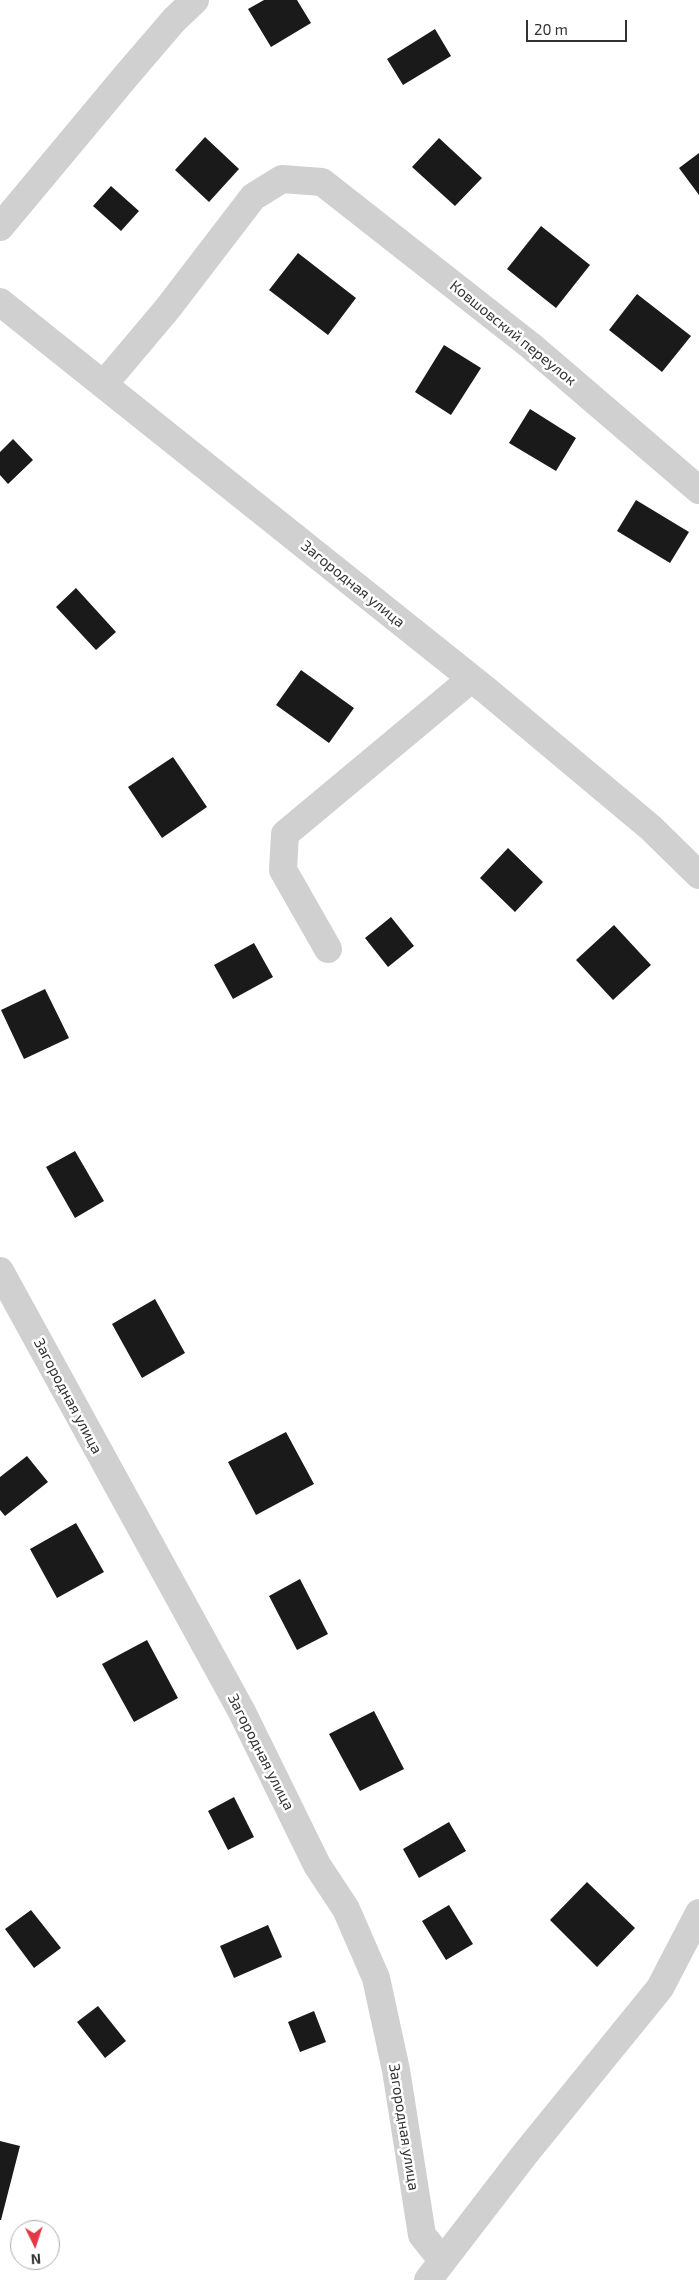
<!DOCTYPE html>
<html>
<head>
<meta charset="utf-8">
<style>
  body { margin:0 }
  #map { position:relative; width:699px; height:2280px; overflow:hidden; background:#fff; font-family:"Exo 2",sans-serif }
  canvas { display:block }
  .north { position:absolute; left:10px; top:2220px; width:50px; height:50px; box-sizing:border-box; background:#fff; border:1px solid #adadad; border-radius:50%; rotate:176deg; font-size:14px; font-weight:700; line-height:20px; text-align:center; color:#333 }
  .north::after { content:''; display:block; margin:auto; width:18px; height:22px; background:#e63946; clip-path:polygon(50% 0,100% 100%,50% 72%,0 100%) }
  .scale { position:absolute; left:526px; top:20px; width:101px; height:22px; box-sizing:border-box; border:2px solid #333; border-top:0; padding-left:6px; font-size:15px; line-height:18px; white-space:nowrap; color:#333; -webkit-text-stroke:4px #fff; paint-order:stroke }
</style>
</head>
<body>
<div id="map">
<canvas width="699" height="2280"></canvas>
<div class="north">N</div>
<div class="scale">20 m</div>
</div>
<script>
const ctx = document.querySelector('canvas').getContext('2d');
ctx.lineJoin = 'round';
function fillPath(path, color) { ctx.fillStyle = color; ctx.fill(path, 'evenodd'); }
function trace(path, color, width, dash) { ctx.strokeStyle = color; ctx.lineWidth = width; ctx.lineCap = dash ? 'butt' : 'round'; ctx.setLineDash(dash || []); ctx.stroke(path); }
function drawText(font, color, halo, rows, align = 'center') {
  ctx.font = font + ' "Exo 2",sans-serif'; ctx.lineWidth = 5; ctx.setLineDash([]); ctx.textBaseline = 'middle'; ctx.strokeStyle = halo; ctx.fillStyle = color; for (const [text, x, y, turn = 0] of rows) {
    ctx.save(); ctx.translate(x, y); ctx.rotate((+turn || 0) * Math.PI / 180); ctx.textAlign = isNaN(turn) ? turn : align; if (halo) ctx.strokeText(text, 0, 0); ctx.fillText(text, 0, 0); ctx.restore();
  }
}
fillPath(new Path2D(`
  M264,0H297L311,23L271,47L248,9Z
  M435,29L451,56L403,85L387,59Z
  M205,137L239,169L209,202L175,170Z
  M439,138L482,178L455,206L412,167Z
  M699,153V195L679,168Z
  M111,186L139,211L121,231L93,206Z
  M541,226L590,265L556,308L507,269Z
  M298,253L356,298L328,335L269,290Z
  M637,294L691,336L662,372L609,330Z
  M444,345L481,368L451,415L415,392Z
  M530,409L576,438L556,471L509,443Z
  M13,439L33,460L8,484L0,475V452Z
  M636,500L689,532L670,563L617,531Z
  M76,588L116,632L96,650L56,607Z
  M301,670L354,708L329,743L276,705Z
  M173,757L207,807L162,838L128,787Z
  M508,848L543,882L515,912L480,878Z
  M391,917L414,946L388,967L365,938Z
  M614,925L651,965L613,1000L576,960Z
  M254,943L273,977L233,999L214,965Z
  M45,989L69,1038L24,1059L1,1010Z
  M75,1151L104,1201L75,1218L46,1167Z
  M155,1299L185,1353L142,1378L112,1324Z
  M286,1432L314,1484L256,1515L228,1462Z
  M27,1456L48,1482L5,1516L0,1510V1477Z
  M76,1523L104,1572L57,1598L30,1549Z
  M300,1579L328,1634L297,1650L269,1596Z
  M147,1640L178,1698L134,1722L102,1664Z
  M374,1711L404,1769L360,1791L329,1734Z
  M234,1797L254,1837L228,1850L208,1811Z
  M449,1822L466,1851L419,1878L403,1849Z
  M587,1882L635,1928L597,1967L550,1920Z
  M449,1905L473,1944L446,1960L422,1921Z
  M31,1910L61,1948L34,1968L5,1929Z
  M268,1925L282,1957L234,1978L220,1946Z
  M98,2006L126,2041L105,2058L77,2022Z
  M314,2011L326,2042L300,2052L288,2022Z
  M0,2141L20,2146L1,2220H0Z`), '#1a1a1a');
trace(new Path2D(`
  M0,227L126,76L174,20L195,0
  M0,302L486,690L651,828L699,875
  M104,384L168,308L253,197L282,179L322,182L531,346L699,490
  M328,949L283,870L285,834L471,679
  M0,1271L242,1712L317,1865L346,1909L376,1978L396,2070L422,2235L442,2260
  M428,2280L525,2154L660,1988L699,1913`), '#d0d0d0', 28);
drawText('15px', '#333', '#fff', [
  ["Ковшовский переулок",513,333,39],
  ["Загородная улица",353,584,39],
  ["Загородная улица",68,1396,62],
  ["Загородная улица",261,1752,63],
  ["Загородная улица",404,2127,81]
]);
</script>
</body>
</html>
